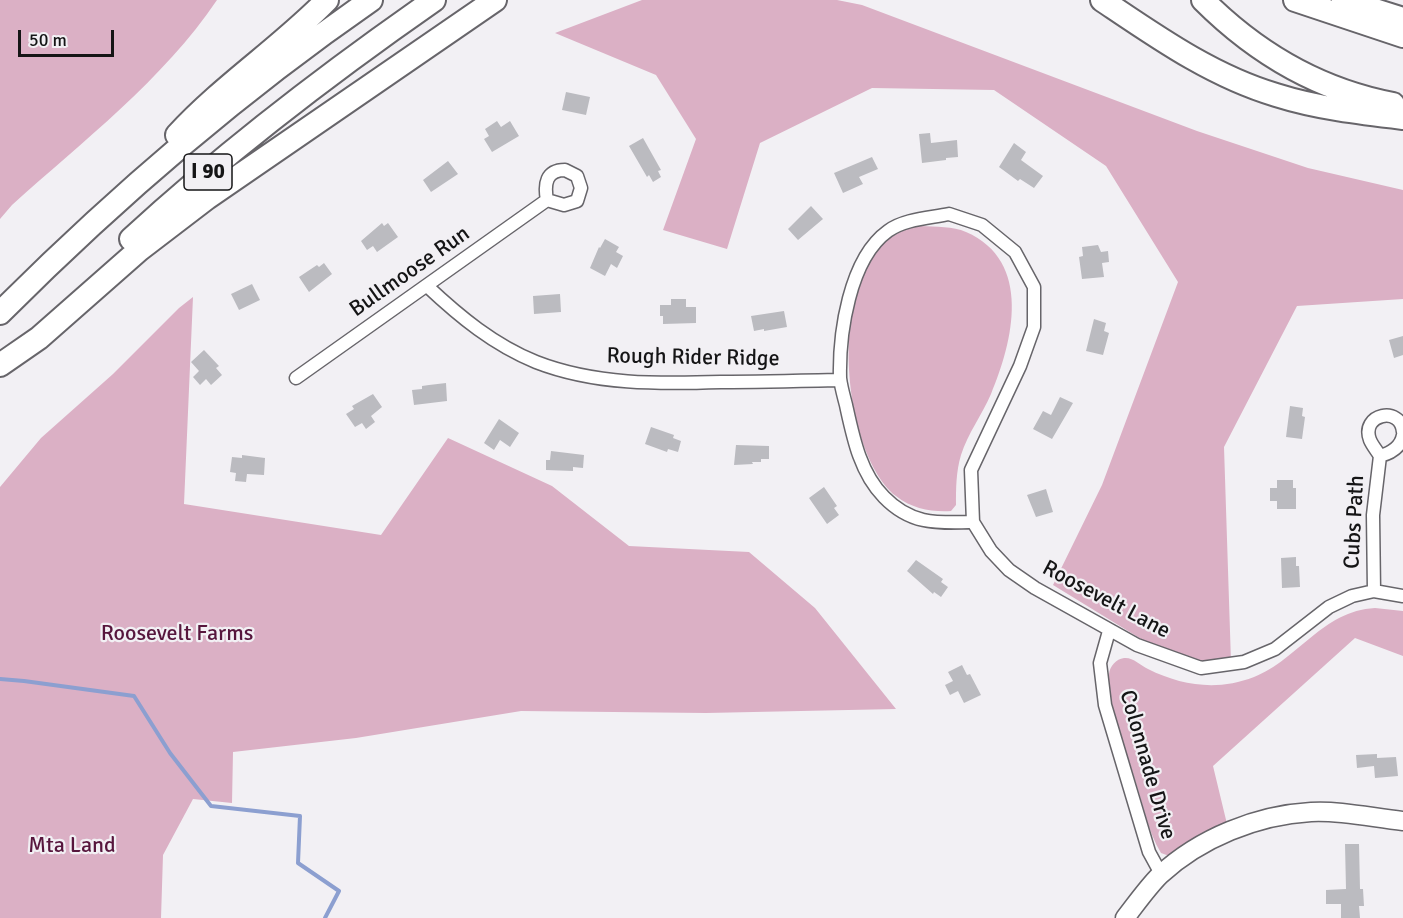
<!DOCTYPE html>
<html>
<head>
<meta charset="utf-8">
<style>
  body { margin:0 }
  #map { position:relative; width:1403px; height:918px; overflow:hidden; background:#f2f0f4; font-family:Signika,sans-serif }
  canvas { display:block }
  .scale { position:absolute; left:18px; top:30px; width:96px; height:27px; box-sizing:border-box; border:3px solid #151516; border-top:0; padding-left:8px; font-size:18px; line-height:21px; white-space:nowrap; color:#151516; -webkit-text-stroke:4px #f2f0f4; paint-order:stroke }
</style>
</head>
<body>
<div id="map">
<canvas width="1403" height="918"></canvas>
<div class="scale">50 m</div>
</div>
<script>
const ctx = document.querySelector('canvas').getContext('2d');
ctx.lineJoin = 'round';
function fillPath(path, color) { ctx.fillStyle = color; ctx.fill(path, 'evenodd'); }
function trace(path, color, width, dash) { ctx.strokeStyle = color; ctx.lineWidth = width; ctx.lineCap = dash ? 'butt' : 'round'; ctx.setLineDash(dash || []); ctx.stroke(path); }
function drawText(font, color, halo, rows, align = 'center') {
  ctx.font = font + ' Signika,sans-serif'; ctx.lineWidth = 4.5; ctx.setLineDash([]); ctx.textBaseline = 'middle'; ctx.strokeStyle = halo; ctx.fillStyle = color; for (const [text, x, y, turn = 0] of rows) {
    ctx.save(); ctx.translate(x, y); ctx.rotate((+turn || 0) * Math.PI / 180); ctx.textAlign = isNaN(turn) ? turn : align; if (halo) ctx.strokeText(text, 0, 0); ctx.fillText(text, 0, 0); ctx.restore();
  }
}
fillPath(new Path2D(`
  M0,0H217C163,80 83,141 12,205L0,219Z
  M642,0H837L862,5L1197,131L1308,168L1403,190V299L1297,306L1224,447L1231,662L1200,663L1146,642L1053,585L1102,485L1178,282L1106,166L994,90L872,88L760,143L727,249L663,230L696,139L656,75L555,33Z
  M921,226C936,227 953,226 966,232C1033,261 1013,342 991,394C982,415 968,433 961,455C956,472 956,488 956,505L951,511C932,512 912,509 896,496C836,448 822,238 921,226Z
  M193,297L184,504L381,535L448,438L552,486L629,546L749,552L815,608L896,709L706,713L521,711L356,738L233,752L232,803L193,799L163,855L161,918H0V487L41,438L113,374L179,308Z
  M1375,608L1403,611V656L1355,638L1213,766L1227,824L1172,857L1161,853C1148,832 1143,804 1135,780C1126,748 1108,707 1109,674C1110,666 1116,659 1124,658C1133,657 1140,665 1148,669C1182,686 1218,691 1254,677C1299,659 1322,611 1375,608Z`), '#dbb0c5');
trace(new Path2D(`
  M0,679L24,681L134,696L170,753L211,806L300,816L298,863L339,891L325,918`), '#8c9fd0', 4);
fillPath(new Path2D(`
  M566,92L590,97L586,115L562,110Z
  M497,121L501,127L510,121L519,136L492,152L484,139L489,136L485,129Z
  M930,133L931,143L957,140L958,157L946,158V160L922,163L919,134Z
  M643,138L661,170L658,171L661,177L653,182L649,175L647,177L629,146Z
  M1014,143L1026,152L1021,160L1043,176L1034,188L1020,179L1018,181L999,167Z
  M872,157L878,169L859,177L863,184L843,193L834,173Z
  M448,161L458,174L431,192L423,180Z
  M811,206L823,219L798,240L788,229Z
  M382,223L384,226L388,223L398,237L377,252L373,246L367,250L361,241Z
  M605,239L619,247L616,252L623,256L617,268L611,264L605,276L590,268L599,247L600,248Z
  M1098,245L1101,252L1108,251L1109,262L1102,263L1104,277L1082,279L1079,257L1083,256L1082,247Z
  M324,263L332,274L309,292L299,277L317,265L319,267Z
  M252,284L260,300L239,310L231,294Z
  M560,294L561,312L534,314L533,296Z
  M671,299H686V307H696V323L663,324V316H660V305H671Z
  M784,311L787,327L764,331V329L754,331L751,316Z
  M1094,319L1106,323L1104,331L1109,333L1103,355L1086,351Z
  M1403,336V355L1394,358L1389,340Z
  M204,350L219,366L216,368L222,375L211,385L206,379L200,385L193,377L199,371L191,362Z
  M446,383L447,401L414,405L412,390L422,389V386L429,385Z
  M373,394L382,407L371,416L375,422L366,429L362,423L355,427L346,414L354,409L352,406Z
  M1060,397L1073,403L1052,439L1033,429L1043,411L1051,415Z
  M1290,406L1303,408L1302,416L1305,417L1302,439L1286,437Z
  M499,419L519,433L510,447L500,440L494,450L484,443Z
  M651,427L674,435L673,438L681,441L678,452L668,449L667,452L645,444Z
  M736,445L769,446V459H761V462H752L753,464L734,465Z
  M551,451L584,455L583,468L573,467V471L546,470V460H550Z
  M242,455L265,458L264,475L247,474L246,482L235,481L236,473L230,472L232,457L242,458Z
  M1277,480H1293V488H1296V509H1277V501H1270V488H1277Z
  M824,487L837,506L834,508L839,515L827,524L809,498Z
  M1046,489L1053,512L1036,517L1027,495Z
  M1296,557V566H1299L1300,587L1282,588L1281,558Z
  M916,560L943,579L941,582L948,587L941,597L934,592L933,594L907,571Z
  M962,665L967,675L970,674L981,695L964,703L958,691L950,695L945,685L953,681L948,672Z
  M1377,754V758L1396,757L1398,776L1375,778L1374,766L1357,768L1356,755Z
  M1345,844H1359L1360,889H1363L1364,906H1359L1360,918H1341V904H1326V890L1346,889Z`), '#bbbbc0');
const street = new Path2D(`
  M949,214L982,225L1015,252L1034,287V327L1020,366L971,470L973,522C937,523 911,525 884,497C860,473 853,437 846,405C844,397 841,387 840,378C839,334 849,259 888,231C904,219 930,218 949,214Z
  M427,286C460,317 494,345 536,362C595,385 659,384 721,382C761,382 800,381 840,380
  M296,378L547,200C544,184 546,170 565,170L577,176L581,188L577,201L564,205L547,200
  M1380,456C1391,453 1401,447 1403,435
  M973,522L991,551L1009,570L1035,588L1137,645L1201,668L1244,662L1275,649L1329,607L1352,596L1374,591L1403,596
  M1374,591L1373,515L1380,456C1377,451 1372,445 1370,440C1360,414 1401,405 1403,432
  M1109,631L1100,663L1105,705L1149,852L1161,874`);
const secondary = new Path2D(`
  M1125,918C1136,904 1147,888 1160,875C1200,838 1257,815 1311,812C1339,810 1374,818 1403,821`);
const highway = new Path2D(`
  M1102,0C1157,37 1212,76 1276,95C1317,108 1360,113 1403,118
  M1203,0C1256,53 1319,90 1393,104
  M1295,0L1403,36
  M1343,0L1403,19
  M177,135C223,85 280,48 327,0
  M131,239C226,152 329,73 434,0
  M0,313C114,199 238,92 371,0
  M0,365L39,338L139,250L207,198L495,0`);
trace(street, '#67656a', 15);
trace(secondary, '#67656a', 21);
trace(highway, '#67656a', 26);
trace(street, '#fff', 12);
trace(secondary, '#fff', 18);
trace(highway, '#fff', 22);
for (const [x, y, w] of [
  [208,172,48]
]) { const box = new Path2D(); box.roundRect(x - w / 2, y - 18, w, 36, 4.5); ctx.fillStyle = '#f2f0f4'; ctx.fill(box); trace(box, '#151516', 1.5); }
drawText('bold 21px', '#151516', null, [
  ["I 90",208,172]
]);
drawText('22px', '#151516', '#f2f0f4', [
  ["Bullmoose Run",410,272,-35],
  ["Rough Rider Ridge",693,358,1],
  ["Cubs Path",1355,522,-87],
  ["Roosevelt Lane",1106,600,28],
  ["Colonnade Drive",1147,765,74]
]);
drawText('22px', '#57163d', '#f2f0f4', [
  ["Roosevelt Farms",177,634],
  ["Mta Land",72,846]
]);
</script>
</body>
</html>
